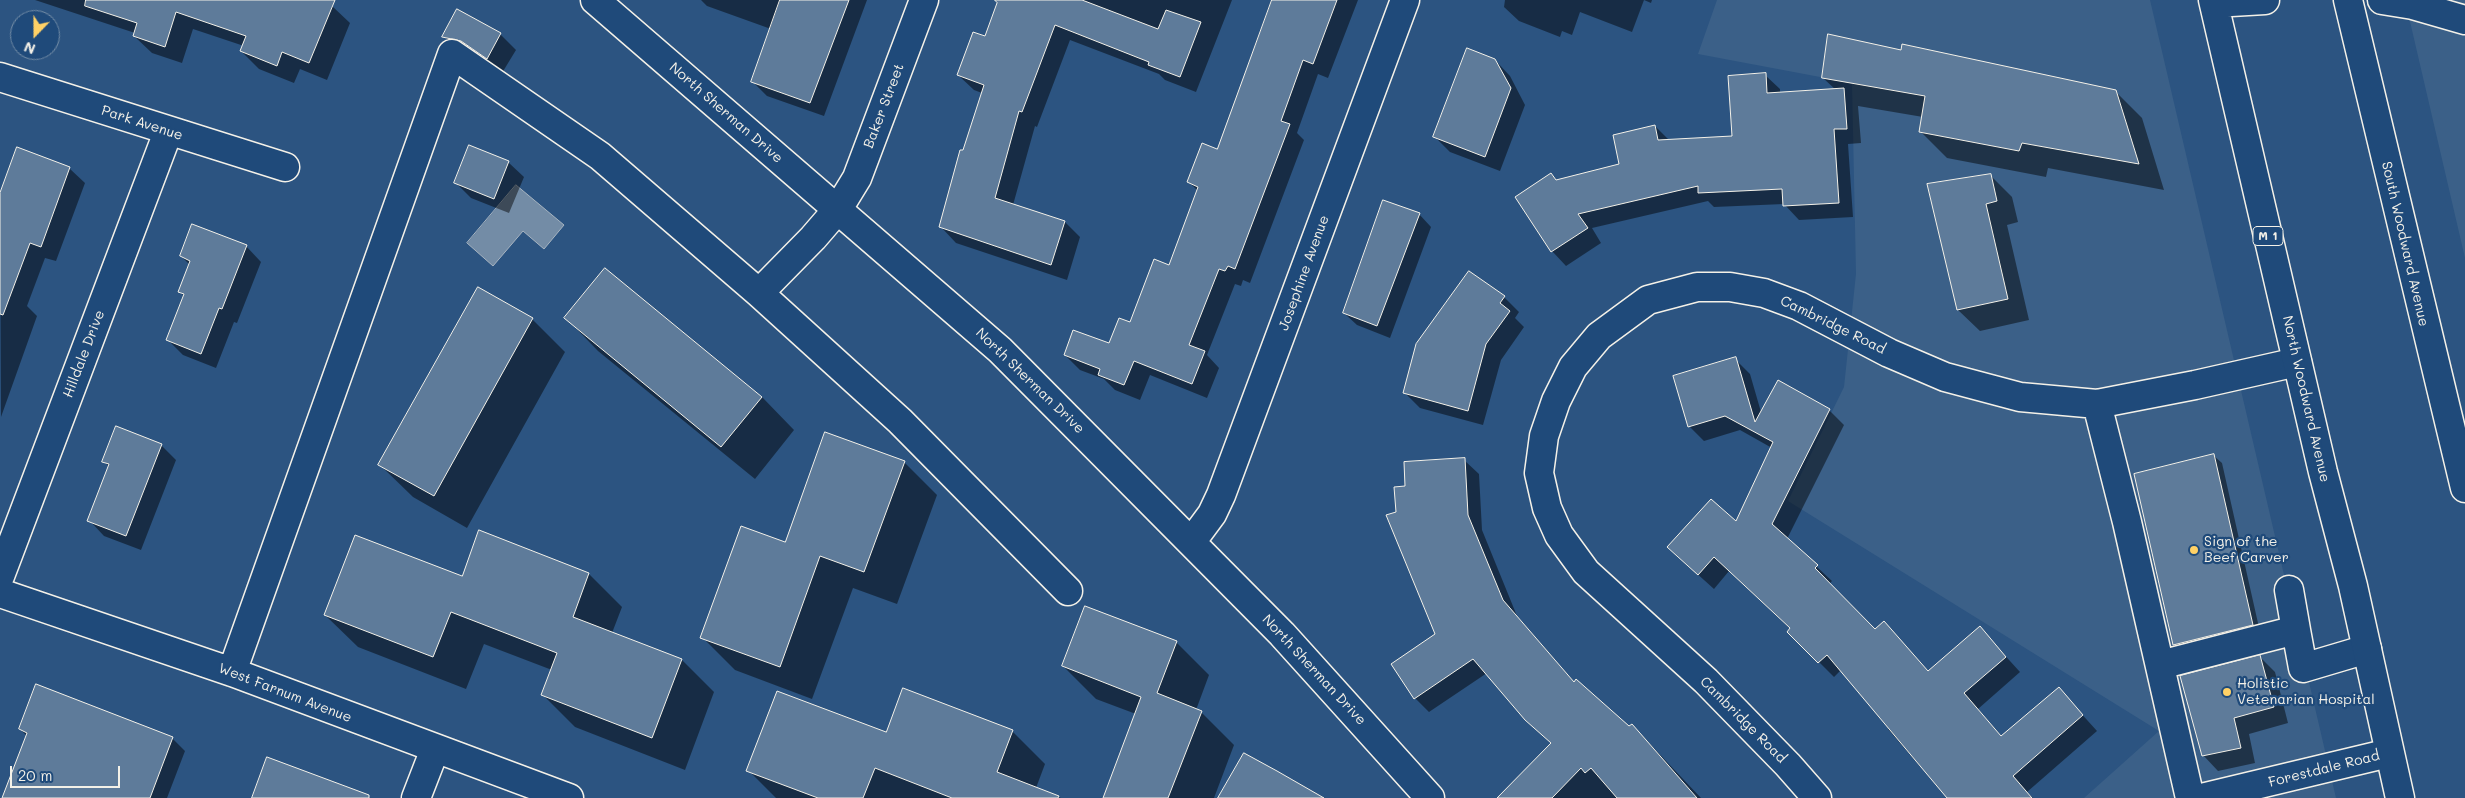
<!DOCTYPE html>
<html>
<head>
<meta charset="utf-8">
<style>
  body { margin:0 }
  #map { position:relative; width:2465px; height:798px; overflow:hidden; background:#2c5481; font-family:Mali,sans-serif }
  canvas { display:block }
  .north { position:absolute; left:10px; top:10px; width:50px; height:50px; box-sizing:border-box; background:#1f4a7a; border:1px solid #748da6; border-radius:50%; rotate:202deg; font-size:14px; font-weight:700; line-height:20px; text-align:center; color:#f4f1e8 }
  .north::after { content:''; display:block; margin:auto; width:18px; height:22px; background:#ffd166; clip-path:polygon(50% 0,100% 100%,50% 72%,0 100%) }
  .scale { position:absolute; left:10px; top:766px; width:110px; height:22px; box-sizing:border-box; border:2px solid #f4f1e8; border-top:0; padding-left:6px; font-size:15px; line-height:18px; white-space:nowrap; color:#f4f1e8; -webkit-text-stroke:4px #1f4a7a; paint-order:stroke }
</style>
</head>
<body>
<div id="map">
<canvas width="2465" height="798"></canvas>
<div class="north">N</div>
<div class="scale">20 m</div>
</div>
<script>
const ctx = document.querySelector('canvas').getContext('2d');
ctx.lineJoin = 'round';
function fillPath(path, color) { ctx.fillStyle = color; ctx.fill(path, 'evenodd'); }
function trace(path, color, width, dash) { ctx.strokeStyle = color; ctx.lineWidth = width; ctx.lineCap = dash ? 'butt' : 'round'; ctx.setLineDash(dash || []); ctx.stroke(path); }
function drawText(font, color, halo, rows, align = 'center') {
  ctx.font = font + ' Mali,sans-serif'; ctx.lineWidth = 4.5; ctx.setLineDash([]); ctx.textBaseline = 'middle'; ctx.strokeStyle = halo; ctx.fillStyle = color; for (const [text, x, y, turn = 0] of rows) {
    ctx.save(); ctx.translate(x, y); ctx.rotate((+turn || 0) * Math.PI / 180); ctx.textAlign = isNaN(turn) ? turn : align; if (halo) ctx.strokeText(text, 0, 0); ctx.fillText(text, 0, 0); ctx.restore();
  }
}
fillPath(new Path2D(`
  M1717,0H2150L2336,798H2084L2159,731L1788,501L1844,387L1856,274L1852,83L1698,54Z
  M2405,0H2465V258Z`), '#3b6088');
const water = new Path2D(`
  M516,185L564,225L544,249L523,231L493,266L467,243Z`);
fillPath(water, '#738ca6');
trace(water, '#a7b4c0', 1);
fillPath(new Path2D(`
  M35,0H318L332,6L350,23L327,80L300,69L294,83L259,69L241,51L244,46L193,29L182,63L152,53L134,36L135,33Z
  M701,0H867L824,116L767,96L753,82L771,29L707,6Z
  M1000,0H1232L1196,92L1165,80L1159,74L1070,40L1037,127L1035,126L1013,205L1065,222L1080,237L1067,280L956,243L941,227L982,93L974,90L958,75L986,38Z
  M1272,0H1358L1328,78L1318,74L1297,133L1304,140L1250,283L1243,280L1241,286L1235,284L1207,355L1219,368L1207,398L1150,375L1140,400L1115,390L1104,379L1080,370L1065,355L1110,345L1130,324L1169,266L1198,191L1189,182L1217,150L1257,48L1255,46Z
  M1505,0H1652L1651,3L1644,0L1632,32L1580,12L1572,35L1562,31L1560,37L1519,21L1504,7Z
  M458,11L500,34L516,50L502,73L459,52L444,36Z
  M1902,52L2115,91L2142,118L2164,190L2048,168L2046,177L1947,158L1920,131L1923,117L1858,106L1861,143L1848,144L1853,217L1799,220L1784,204L1714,207L1708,201L1592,228L1601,243L1566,266L1552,251L1551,175L1557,181L1621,165L1655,126L1670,141L1734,138L1765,75L1780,89V94L1836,90L1823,78Z
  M1495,60L1510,76L1525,105L1500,171L1450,152L1435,137Z
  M508,162L524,177L509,213L471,198L455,182Z
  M69,168L85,183L56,261L45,258L27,306L37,316L1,417L0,197Z
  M1991,176L2012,197L2018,222L2007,225L2029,320L1980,331L1958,310Z
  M1419,214L1431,227L1390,338L1357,325L1344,313Z
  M246,246L261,262L237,323L234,322L216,368L183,355L168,340L184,296L180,292L190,265L181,256Z
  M1504,297L1519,312L1515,318L1524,327L1501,360L1483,425L1420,408L1405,393Z
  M566,318L762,397L794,430L755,479L598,351Z
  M532,319L565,352L467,528L413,497L380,465Z
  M1735,359L1750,374L1761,412L1829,410L1844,425L1787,539L1832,581L1829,584L1875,630L1884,623L1929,672L1980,628L2020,672L1978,709L2002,737L2059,689L2097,731L2027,792L2033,798H1948L1906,750L1888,729L1890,727L1841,670L1834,677L1789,632L1791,629L1729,571L1714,589L1684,562L1737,523L1772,448L1740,430L1704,441L1689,426Z
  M161,445L176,460L141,550L104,536L89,520L109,467L104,461Z
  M2214,456L2222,463L2260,632L2182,652L2174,645L2135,475Z
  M1464,460L1479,474L1482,530L1517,616L1575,683L1629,728L1632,725L1701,798H1515L1552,744L1526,719L1487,673L1429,712L1415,698L1437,634L1397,513L1406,487Z
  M904,462L937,495L897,604L853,588L812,699L735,670L702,637L786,544Z
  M480,532L589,574L622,607L612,633L682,660L714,692L685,770L575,727L542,694L552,670L484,644L466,689L358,647L325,615L463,578Z
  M1176,642L1209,675L1196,710L1201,712L1234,745L1214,798H1126L1136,714L1096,699L1063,666Z
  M2260,657L2275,672L2288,723L2249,734L2255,763L2218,771L2203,755Z
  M20,729L172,738L185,751L167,798H4L27,736Z
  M1012,731L1045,764L1036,788L1061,798H776L748,770L887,734Z`), '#0007');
const building = new Path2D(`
  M86,0H335L309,63L282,52L277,66L240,51L246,36L176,12L165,47L133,36L137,23L85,6Z
  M780,0H849L810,103L751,82Z
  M995,0H1082L1158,29L1166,10L1201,22L1180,77L1148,65L1149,62L1055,25L1022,112L1019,111L995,198L1065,221L1051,265L939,227L960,150H963L984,85L957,75L973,32L985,36L997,3Z
  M1272,0H1337L1313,64L1303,60L1281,121L1290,124L1235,269L1228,266L1225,271L1219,269L1189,345L1205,351L1192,384L1134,361L1124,385L1098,375L1100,369L1064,355L1073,330L1109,343L1119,318L1130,322L1154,259L1169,265L1198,187L1187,182L1202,143L1217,149Z
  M457,9L501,33L487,59L461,41L442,37Z
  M1828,34L1901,50L1902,44L2116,90L2139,164L2022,143L2019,151L1919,132L1925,96L1822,78Z
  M1467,48L1495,59L1511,88L1485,157L1433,137Z
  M1766,73L1767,93L1844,88L1847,129H1834L1839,203L1783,206L1782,189L1698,193V186L1578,214L1588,228L1551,252L1515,197L1551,173L1556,180L1619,164L1613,135L1655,125L1658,140L1732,136L1728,76Z
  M469,145L509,161L494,199L454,183Z
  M17,147L70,167L41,247L30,243L3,315L0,314V193Z
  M1991,174L1997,201L1986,204L2008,299L1957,310L1927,184Z
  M1383,200L1420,213L1377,326L1343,313Z
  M192,224L247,245L222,309L219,308L201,354L166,340L184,294L178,292L190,261L180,256Z
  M605,268L762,397L721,447L564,318Z
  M1469,271L1505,296L1500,303L1510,311L1486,344L1468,411L1403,393L1416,344Z
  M478,287L533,318L434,496L378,465Z
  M1736,357L1755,422L1778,380L1830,409L1772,524L1818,565L1815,568L1875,629L1884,621L1928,671L1980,626L2006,657L1964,693L2001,736L2059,687L2083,715L2013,776L2032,798H1947L1827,655L1818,663L1787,632L1790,628L1714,557L1698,575L1667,547L1711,499L1736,521L1773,442L1725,416L1688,427L1673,376Z
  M116,426L162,444L126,536L87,521L109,464L102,462Z
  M825,432L905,461L864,572L820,556L780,667L700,638L741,526L785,542Z
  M2214,454L2253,625L2173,645L2134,474Z
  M1465,458L1468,515L1503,600L1574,682L1576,679L1629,726L1632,724L1697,798H1617L1591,768L1585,773L1581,768L1552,798H1497L1551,743L1525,720L1473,659L1414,699L1391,664L1435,634L1386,515L1396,512L1394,487L1405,486L1404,462Z
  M479,530L589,573L573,617L682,659L652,738L541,695L557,653L451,612L433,657L324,615L355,535L462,576Z
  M1085,606L1177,641L1157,693L1202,711L1168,798H1103L1141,697L1062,666Z
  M2260,655L2274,707L2234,718L2241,748L2202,756L2180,676Z
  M36,684L173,737L150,798H2L27,733L19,729Z
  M903,688L1013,730L997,772L1059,796L1058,798H952L875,768L863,798H818L746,771L777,691L886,732Z
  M1244,753L1277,771L1324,798H1218Z
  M267,757L369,795V798H252Z`);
fillPath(building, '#5e7b9a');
trace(building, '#f4f1e8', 1);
const minor = new Path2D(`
  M595,0L1000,350L1282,634L1430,798
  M2382,0L2413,5L2465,20
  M0,77L285,167
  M759,293L900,421L1068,591
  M2097,404L2127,522L2190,798
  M1192,541L1212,514L1221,495L1405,0
  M0,576L168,132
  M2289,590L2296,630
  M0,593L232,672L569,798
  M2160,665L2296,630L2303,668L2367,649
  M232,672L452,54L600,156L759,293L813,238L838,209L857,178L924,0
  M416,798L435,749
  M1817,798L1788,765L1706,681L1586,572L1559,535L1547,508L1539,473L1544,436L1556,401L1573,367L1599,336L1648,300L1697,287H1730L1764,293L1799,306L1889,353L1945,377L2020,397L2097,404L2195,385L2297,362
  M2201,798L2389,753`);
const major = new Path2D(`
  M2213,0L2323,472L2353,586L2400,798
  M2348,0L2465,488
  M2214,3L2265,0`);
trace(minor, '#f4f1e8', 31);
trace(major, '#f4f1e8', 31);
trace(minor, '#1f4a7a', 28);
trace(major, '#1f4a7a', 28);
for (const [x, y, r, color] of [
  [2194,550,5,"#ffd166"],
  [2227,692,5,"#ffd166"]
]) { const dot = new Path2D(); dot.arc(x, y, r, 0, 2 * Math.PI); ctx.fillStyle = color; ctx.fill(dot); trace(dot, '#1f4a7a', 2); }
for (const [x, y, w] of [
  [2268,236,30]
]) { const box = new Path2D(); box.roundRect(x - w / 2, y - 9.5, w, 19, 4); ctx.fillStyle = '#1f4a7a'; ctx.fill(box); trace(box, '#f4f1e8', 1); }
drawText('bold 12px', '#f4f1e8', null, [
  ["M 1",2268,236]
]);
drawText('14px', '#f4f1e8', '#1f4a7a', [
  ["Baker Street",884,106,-69],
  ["North Sherman Drive",726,113,41],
  ["Park Avenue",142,123,18],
  ["South Woodward Avenue",2405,244,77],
  ["Josephine Avenue",1304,273,-70],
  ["Cambridge Road",1833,325,26],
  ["Hilldale Drive",84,354,-69],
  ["North Sherman Drive",1030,381,44],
  ["North Woodward Avenue",2306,399,77],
  ["North Sherman Drive",1314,670,47],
  ["West Farnum Avenue",285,693,21],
  ["Cambridge Road",1743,720,45],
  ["Forestdale Road",2324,769,-14]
]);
drawText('14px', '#f4f1e8', '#1f4a7a', [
  ["Sign of the",2204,542],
  ["Beef Carver",2204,558],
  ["Holistic",2237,684],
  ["Vetenarian Hospital",2237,700]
], 'left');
</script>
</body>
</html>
